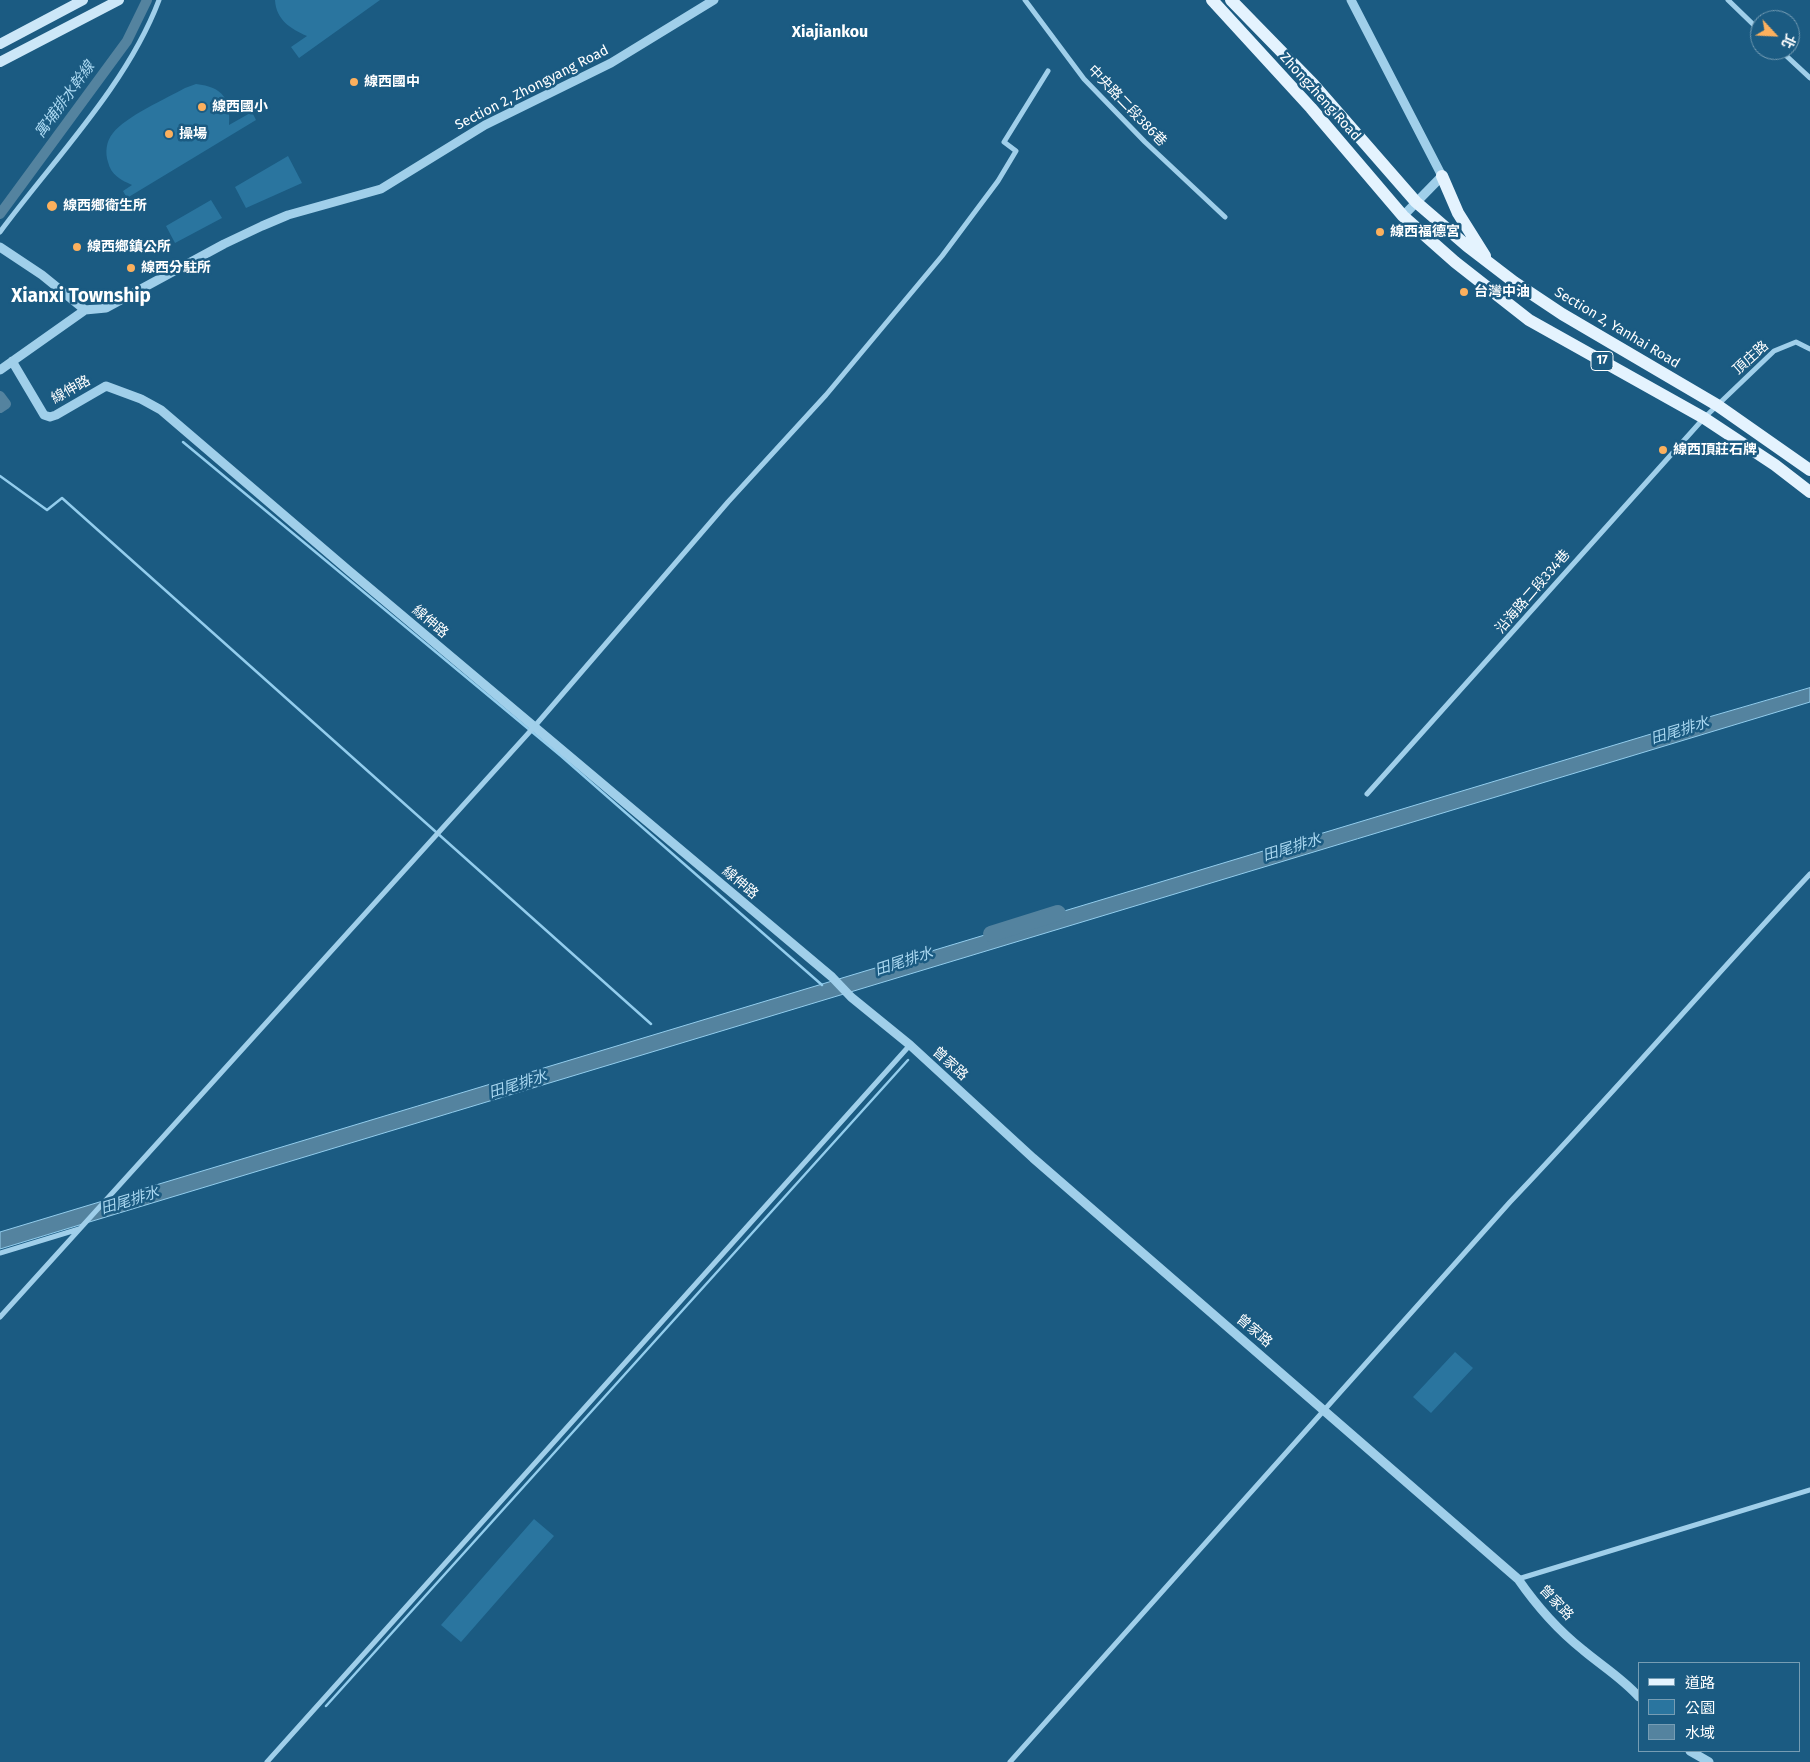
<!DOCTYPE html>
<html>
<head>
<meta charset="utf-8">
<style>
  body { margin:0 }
  #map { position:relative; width:1810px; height:1762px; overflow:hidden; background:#1b5b82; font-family:"Fira Sans","Noto Sans TC",sans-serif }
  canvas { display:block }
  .legend { position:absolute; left:1638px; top:1662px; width:162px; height:90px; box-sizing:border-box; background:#1b5b82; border:1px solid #769db4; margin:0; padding:6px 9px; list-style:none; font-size:15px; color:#fff }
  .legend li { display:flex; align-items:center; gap:10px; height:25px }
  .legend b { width:25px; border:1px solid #769db4 }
  .north { position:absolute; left:1750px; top:10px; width:50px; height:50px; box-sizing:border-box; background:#1b5b82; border:1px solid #769db4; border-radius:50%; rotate:115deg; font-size:14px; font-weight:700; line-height:20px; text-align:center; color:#fff }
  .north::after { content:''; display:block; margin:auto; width:18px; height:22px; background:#fcb05d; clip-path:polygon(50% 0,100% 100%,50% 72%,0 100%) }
</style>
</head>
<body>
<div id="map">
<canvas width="1810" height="1762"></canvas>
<ul class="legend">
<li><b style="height:6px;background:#e4f3fe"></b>道路</li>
<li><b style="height:14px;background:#2a759f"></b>公園</li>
<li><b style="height:14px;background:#54839f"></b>水域</li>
</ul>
<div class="north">北</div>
</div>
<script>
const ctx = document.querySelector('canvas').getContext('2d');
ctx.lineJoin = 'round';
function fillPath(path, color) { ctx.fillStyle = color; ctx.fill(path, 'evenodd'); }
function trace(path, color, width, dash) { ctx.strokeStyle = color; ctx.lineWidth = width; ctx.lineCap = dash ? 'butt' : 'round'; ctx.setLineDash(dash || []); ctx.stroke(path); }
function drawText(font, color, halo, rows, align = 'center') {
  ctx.font = font + ' "Fira Sans","Noto Sans TC",sans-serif'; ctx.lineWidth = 5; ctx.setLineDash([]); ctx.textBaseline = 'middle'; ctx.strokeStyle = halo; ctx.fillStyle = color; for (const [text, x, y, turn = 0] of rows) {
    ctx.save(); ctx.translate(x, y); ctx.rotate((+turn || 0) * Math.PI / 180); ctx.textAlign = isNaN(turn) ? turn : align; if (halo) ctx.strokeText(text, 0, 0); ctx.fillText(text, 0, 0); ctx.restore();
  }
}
fillPath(new Path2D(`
  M275,0H380L299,58L291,47L307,36C291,29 276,20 275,0Z
  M196,84C223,87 231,99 229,125L252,112L256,120L127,198L123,191L132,185C121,180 111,175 108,162C105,153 106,141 113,133C125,117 167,98 185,88Z
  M288,156L302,183L246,208L235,187Z
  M211,200L222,218L175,243L166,226Z
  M1455,1352L1473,1368L1431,1413L1413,1397Z
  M534,1519L554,1536L461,1642L441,1625Z`), '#2a759f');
const water = new Path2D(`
  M1810,688V702L0,1249V1232L1671,728Z`);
fillPath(water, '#54839f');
trace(water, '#93cded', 1);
trace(new Path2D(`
  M183,442L561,756L822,985
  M0,476L47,510L62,498L651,1024
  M326,1706L908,1060`), '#93cded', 2.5);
trace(new Path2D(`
  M0,214L127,41L147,0
  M0,396L6,404L0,408`), '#54839f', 10);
trace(new Path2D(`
  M991,934L1058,913`), '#54839f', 16);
trace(new Path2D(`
  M1025,0L1084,79L1145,142L1225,217
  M1728,0L1760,31
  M1780,50L1810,78
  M0,232C54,159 127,85 159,0
  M1367,794L1704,418L1774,351L1796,342L1810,349
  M0,1253L79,1229
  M0,1317L534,727L728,502L826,395L942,256L998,181L1016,151L1004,142L1048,71
  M1518,1579L1810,1490
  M267,1762L910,1045
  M1010,1762L1510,1202C1612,1095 1709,982 1810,874`), '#a0cfea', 5);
trace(new Path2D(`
  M1351,0L1442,176L1403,216
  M0,247L42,275L85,310
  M12,361L44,415L50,417L56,415L106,386L141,399L161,410L348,570L832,977L851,997L910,1045L1033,1158L1518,1579C1536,1605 1559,1631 1583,1650C1602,1666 1622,1678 1639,1697
  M0,370L85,310L106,308L224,244L262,226L288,215L381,189L485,125L611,63L714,0
  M1690,1751L1709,1762`), '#a0cfea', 9);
trace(new Path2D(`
  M0,44L83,0
  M0,62L119,0`), '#cce7f8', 10);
trace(new Path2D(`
  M1212,0L1311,108L1403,216L1455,262L1529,320L1704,418L1775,465L1810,492
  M1231,0L1313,84L1416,202L1467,246L1514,282L1562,314L1717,405L1810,470
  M1442,176L1458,213L1485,256`), '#e4f3fe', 12);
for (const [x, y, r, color] of [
  [354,82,5,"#fcb05d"],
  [202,107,5,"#fcb05d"],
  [169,134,5,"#fcb05d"],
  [52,206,6,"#fcb05d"],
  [1380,232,5,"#fcb05d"],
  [77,247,5,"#fcb05d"],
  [131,268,5,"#fcb05d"],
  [1464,292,5,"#fcb05d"],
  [1663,450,5,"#fcb05d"]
]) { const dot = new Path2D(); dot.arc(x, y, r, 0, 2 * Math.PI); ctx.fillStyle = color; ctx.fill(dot); trace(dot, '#1b5b82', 2); }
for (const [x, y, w] of [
  [1602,361,22]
]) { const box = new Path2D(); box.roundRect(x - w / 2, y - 9.5, w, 19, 4); ctx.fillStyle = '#1b5b82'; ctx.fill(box); trace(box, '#fff', 1); }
drawText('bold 12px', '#fff', null, [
  ["17",1602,361]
]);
drawText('bold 14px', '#fff', '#1b5b82', [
  ["線西國中",364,82],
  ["線西國小",212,107],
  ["操場",179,134],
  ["線西鄉衛生所",63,206],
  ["線西福德宮",1390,232],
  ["線西鄉鎮公所",87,247],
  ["線西分駐所",141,268],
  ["台灣中油",1474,292],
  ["線西頂莊石牌",1673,450]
], 'left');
drawText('14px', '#fff', '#1b5b82', [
  ["Section 2, Zhongyang Road",532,88,-27],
  ["Zhongzheng Road",1320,97,48],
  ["中央路二段386巷",1127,106,46],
  ["Section 2, Yanhai Road",1617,328,31],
  ["頂庄路",1751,358,-42],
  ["線伸路",71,390,-29],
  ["沿海路二段334巷",1533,592,-49],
  ["線伸路",430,622,40],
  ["線伸路",740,883,40],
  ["曾家路",950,1064,42],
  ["曾家路",1254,1331,41],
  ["曾家路",1556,1603,47]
]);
drawText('italic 15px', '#abd9f2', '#1b5b82', [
  ["寓埔排水幹線",65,100,-54],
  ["田尾排水",1680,731,-17],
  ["田尾排水",1292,848,-17],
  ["田尾排水",904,962,-18],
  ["田尾排水",518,1085,-17],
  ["田尾排水",130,1201,-17]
]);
drawText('bold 16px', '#fff', '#1b5b82', [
  ["Xiajiankou",830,33]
]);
drawText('bold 19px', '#fff', '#1b5b82', [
  ["Xianxi Township",81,297]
]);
</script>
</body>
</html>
